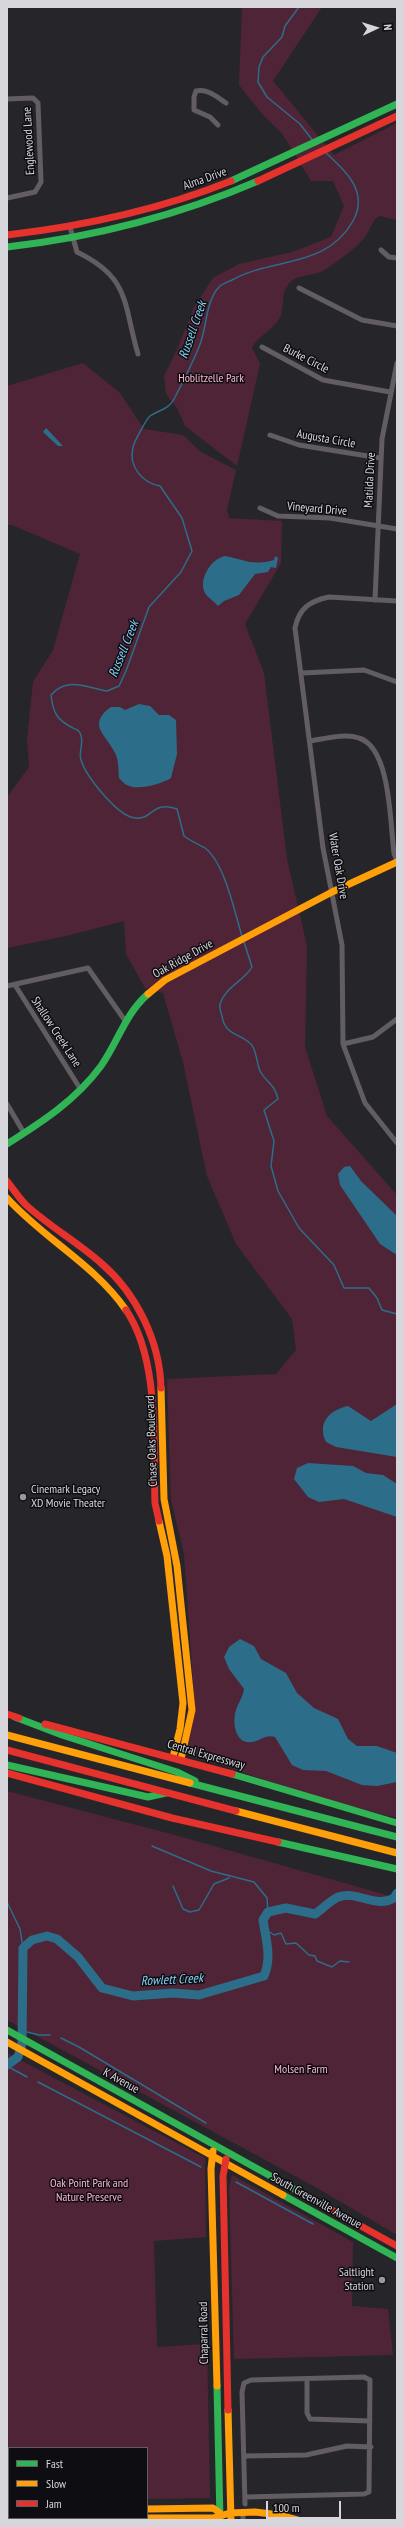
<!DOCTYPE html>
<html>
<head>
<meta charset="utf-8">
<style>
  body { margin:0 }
  #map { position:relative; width:404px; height:2527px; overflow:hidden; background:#26262a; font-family:"PT Sans Narrow",sans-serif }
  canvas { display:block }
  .frame { position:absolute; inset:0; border:8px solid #d7d6dc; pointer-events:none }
  .legend { position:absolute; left:8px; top:2447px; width:140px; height:72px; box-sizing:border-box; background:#0e0d11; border:1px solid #5e5d62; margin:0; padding:5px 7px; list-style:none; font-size:12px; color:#d7d6dc }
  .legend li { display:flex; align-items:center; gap:8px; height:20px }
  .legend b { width:20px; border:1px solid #5e5d62 }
  .north { position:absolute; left:356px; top:8px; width:40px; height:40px; -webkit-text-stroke:3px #0e0d11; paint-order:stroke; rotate:86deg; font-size:11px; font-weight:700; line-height:16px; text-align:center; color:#d7d6dc }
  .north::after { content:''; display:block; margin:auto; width:14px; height:18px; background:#d7d6dc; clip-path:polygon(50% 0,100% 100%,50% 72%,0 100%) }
  .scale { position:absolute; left:266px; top:2501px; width:75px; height:18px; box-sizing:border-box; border:2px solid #d7d6dc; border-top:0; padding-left:5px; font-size:12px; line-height:14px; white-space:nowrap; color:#d7d6dc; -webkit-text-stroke:3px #0e0d11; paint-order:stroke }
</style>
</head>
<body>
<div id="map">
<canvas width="404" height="2527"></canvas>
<div class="frame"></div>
<ul class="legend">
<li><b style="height:5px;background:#30b455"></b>Fast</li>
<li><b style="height:5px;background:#ff9f0a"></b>Slow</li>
<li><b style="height:5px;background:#e5322d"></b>Jam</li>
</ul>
<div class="north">N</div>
<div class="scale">100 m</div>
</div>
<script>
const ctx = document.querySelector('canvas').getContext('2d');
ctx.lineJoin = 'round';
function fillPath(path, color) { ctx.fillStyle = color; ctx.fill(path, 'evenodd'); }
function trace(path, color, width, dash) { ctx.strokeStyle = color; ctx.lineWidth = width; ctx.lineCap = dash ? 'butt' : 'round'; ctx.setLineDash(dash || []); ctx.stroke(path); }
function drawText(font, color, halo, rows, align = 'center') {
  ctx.font = font + ' "PT Sans Narrow",sans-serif'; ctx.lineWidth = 3; ctx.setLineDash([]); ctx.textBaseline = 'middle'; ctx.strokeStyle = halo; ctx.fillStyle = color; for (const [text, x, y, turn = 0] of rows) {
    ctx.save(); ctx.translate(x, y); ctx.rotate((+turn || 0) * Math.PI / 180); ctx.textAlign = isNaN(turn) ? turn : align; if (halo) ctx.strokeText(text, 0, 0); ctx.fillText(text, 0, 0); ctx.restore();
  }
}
fillPath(new Path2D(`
  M242,7H322L273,81L334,155L397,123V220L380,216C372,219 370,230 365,237C357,247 335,264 324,270C313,277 296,273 288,285C280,295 285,307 280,317C272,332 257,336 252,348L260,364L237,466L185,426L177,408L166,394L164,376L176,352L194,307L213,278L239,264L292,252L331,237L344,206L333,181H311L282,133L263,115L239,85Z
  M83,363L120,393L144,429L183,435L201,452L236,470L227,510L229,518L282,521L281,563L245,624L264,673L287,859L307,946L305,1047L327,1116L397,1195V1818L312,1796L186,1753L195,1710L184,1554L171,1500L167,1379L276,1374L296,1350L292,1319L236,1244L207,1176L183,1062L163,993L145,988L126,954L124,921L66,936L7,948V797L29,767L27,740L33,682L53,650L80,554L12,525H7V386Z
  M7,1791L182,1837L397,1898V2235L317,2188L7,2020Z
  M7,2053L205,2158L206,2237L154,2241L157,2347L207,2344L210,2498L147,2499V2448H9V2495H7Z
  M232,2175L353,2242L352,2306L388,2309L393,2355L234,2359L229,2187Z`), '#502437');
fillPath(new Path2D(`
  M46,428L48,430L63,446H58L43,432Z
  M225,556C246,560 252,566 274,560L275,556L278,558L276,568L271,567L268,572L255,574L239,595L224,601L218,606C215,602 207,597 205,593C198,579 211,559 225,556Z
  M139,704L150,706L159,715H169L176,720L177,754L171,778C162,784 137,791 127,785C124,784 121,780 119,778C118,768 119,759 114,751C105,734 87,724 111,707H120L125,710Z
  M350,1166L361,1181L397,1216V1255L380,1244L340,1185L338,1174L344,1167Z
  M397,1404V1457L336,1447L326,1442C317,1423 329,1410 348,1406L371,1421Z
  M308,1463L353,1466L366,1473L383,1475L397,1484V1517L344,1499L319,1502L308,1497L294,1479L297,1468Z
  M240,1639L254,1646L261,1659L286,1673L297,1693L314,1708L338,1719L348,1739L357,1746H377L397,1753V1782L377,1786L362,1785L326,1771L303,1770L292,1765L275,1737C265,1734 261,1741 252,1742C235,1745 232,1722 236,1710C238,1703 243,1697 244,1689L229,1669L224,1657L229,1647Z`), '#2c6d89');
trace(new Path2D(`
  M299,7L285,26L282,37L263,57L259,67L258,82L267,97L300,124L314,142
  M242,936C235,914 225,863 205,848C199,844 190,841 184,836L177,809C151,800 154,820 135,818C117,816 86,776 81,760C78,751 85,741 80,733C78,729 76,730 73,728C57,720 53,713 51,695C68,676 86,688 107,691L119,686L126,671L149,607L181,572L192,551L182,518L160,486C143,483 128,467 133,447C134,442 147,418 150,416C159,410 169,409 174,399C183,382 192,364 199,347C207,329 205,302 219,287C222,284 228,282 232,280C273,257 326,269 353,221C369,192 346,171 326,153
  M244,942L252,967C244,981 225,987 220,1004C219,1007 221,1013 222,1016C225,1038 245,1033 253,1047C257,1055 257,1064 260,1071C266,1083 274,1082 278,1099L264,1110L274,1141L271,1166L278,1191L299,1228L334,1265L344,1288H369L377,1298L382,1310L397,1314
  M152,1846L211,1871L254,1882L267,1898L268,1912
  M173,1886L183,1909L190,1912L199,1910L214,1884L229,1878
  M7,1902L20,1929L23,1948
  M264,1928L274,1935L281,1933L286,1944L296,1943L309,1955L315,1956L317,1961L332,1967L340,1961L349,1962
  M23,2031L39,2035H50
  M61,2038L79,2047L206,2123
  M7,2066L27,2077
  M38,2082L201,2167
  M236,2182L313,2224`), '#2c6d89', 1.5);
trace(new Path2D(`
  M7,2065L18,2057L22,2044L23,1948L32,1940L47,1936L57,1939L78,1957L102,1988L133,1996L173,1993L199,1995L264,1976C272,1957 266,1940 263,1920L268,1912L286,1908L315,1914C322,1909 330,1901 338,1897C357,1890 376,1909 394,1898L397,1893`), '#2c6d89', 9);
trace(new Path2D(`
  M7,99L33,98L38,103L41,182L35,192L7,198
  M218,125L210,117L194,110V97L196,91C207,88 217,97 226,103
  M70,227L77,252C131,278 123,304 138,354
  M381,250L389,257L397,258
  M299,288L362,320L397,326
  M262,347L323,380L390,392
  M270,435L299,445L380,458
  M260,508L278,516L330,518L397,529
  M375,600L382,439L397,363
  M397,601L329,597C310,601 299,608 295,628L323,848L342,945L343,1044L365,1103L397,1143
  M302,673L364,670L397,682
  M310,741C324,739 345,733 359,738C391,748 390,824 394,853L397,861
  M15,985L81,1090
  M7,986L88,968L126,1022
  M343,1044L373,1037L397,1019
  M7,1104L24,1133
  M307,2379V2413L310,2419L370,2421
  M245,2456L306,2455L347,2446L371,2447
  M245,2504L242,2392L244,2383L251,2380L364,2377L370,2380L369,2492L364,2494L246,2497
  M243,2513V2520
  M97,2518V2520`), '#625d62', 5);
trace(new Path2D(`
  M231,181L397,104
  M7,247C94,237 177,216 258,181
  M7,1144C42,1122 76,1100 101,1066C118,1042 125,1014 148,994
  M15,1717L62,1735L177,1772L195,1781
  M7,1765L148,1797L166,1793
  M232,1774L397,1823
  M190,1783L397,1837
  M278,1842L397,1869
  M7,2030L330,2209
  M283,2195L397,2258
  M217,2386L220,2520
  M36,2518H54`), '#30b455', 7);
trace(new Path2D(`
  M148,994L165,980L332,892L397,862
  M7,1198C44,1239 95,1265 126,1310
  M161,1388L164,1499L177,1566L192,1710L181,1759
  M159,1521L167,1556L183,1703L180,1729L173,1757
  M7,1735L190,1783
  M236,1811L397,1853
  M7,2042L283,2195
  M213,2151L211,2169L217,2386
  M228,2410L231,2520
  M147,2509L213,2508L220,2513
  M141,2518H213L230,2513L255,2512L280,2515L298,2520`), '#ff9f0a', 7);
trace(new Path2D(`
  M258,181L397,116
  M7,235C84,226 159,210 231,181
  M7,1181C13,1189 19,1198 26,1205C49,1226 77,1242 101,1263C136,1293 160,1341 161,1388
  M126,1310C160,1360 153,1444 155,1503L159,1521
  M7,1714L19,1718
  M45,1724L232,1774
  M7,1750L236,1811
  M7,1773L172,1818L278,1842
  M226,2159L223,2176L228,2410
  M330,2209L397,2246
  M7,2503H9
  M7,2513L9,2514`), '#e5322d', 7);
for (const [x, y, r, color] of [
  [23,1497,4,"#99989e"],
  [382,2280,4,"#99989e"]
]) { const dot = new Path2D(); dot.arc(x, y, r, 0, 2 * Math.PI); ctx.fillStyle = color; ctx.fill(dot); trace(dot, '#0e0d11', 1.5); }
drawText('12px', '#d7d6dc', '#0e0d11', [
  ["Englewood Lane",29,141,-93],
  ["Alma Drive",205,179,-20],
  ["Burke Circle",306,359,27],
  ["Augusta Circle",326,439,10],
  ["Matilda Drive",370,480,-87],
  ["Vineyard Drive",317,509,5],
  ["Water Oak Drive",338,866,80],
  ["Oak Ridge Drive",183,959,-29],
  ["Shallow Creek Lane",56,1032,57],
  ["Chase Oaks Boulevard",152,1441,-92],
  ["Central Expressway",206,1755,16],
  ["K Avenue",121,2081,29],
  ["South Greenville Avenue",316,2201,29],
  ["Chaparral Road",204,2333,-91]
]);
drawText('12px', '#feb4ce', '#0e0d11', [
  ["Hoblitzelle Park",211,379],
  ["Molsen Farm",301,2070],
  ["Oak Point Park and",89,2184],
  ["Nature Preserve",89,2198]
]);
drawText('12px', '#d7d6dc', '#0e0d11', [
  ["Cinemark Legacy",31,1490],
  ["XD Movie Theater",31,1504],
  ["Saltlight",374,2273,"right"],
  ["Station",374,2287,"right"]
], 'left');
drawText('italic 13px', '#84d1f6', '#0e0d11', [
  ["Russell Creek",193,330,-71],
  ["Russell Creek",124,649,-68],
  ["Rowlett Creek",172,1980,-3]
]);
</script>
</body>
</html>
